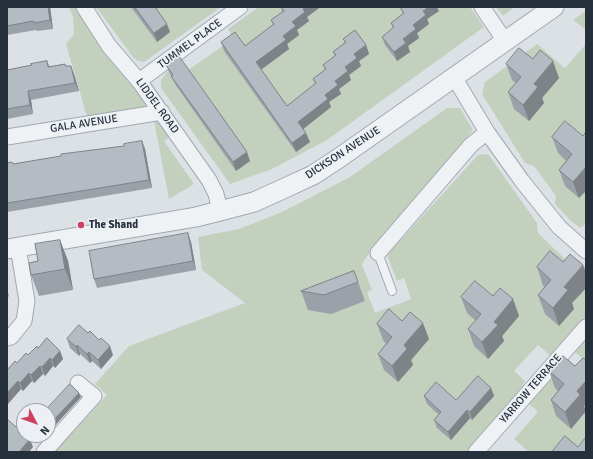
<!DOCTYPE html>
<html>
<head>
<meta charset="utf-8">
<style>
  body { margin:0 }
  #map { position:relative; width:593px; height:459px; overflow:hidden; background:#dce1e6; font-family:Signika,sans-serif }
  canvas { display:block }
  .frame { position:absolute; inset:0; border:8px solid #26303c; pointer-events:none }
  .north { position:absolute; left:16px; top:403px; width:40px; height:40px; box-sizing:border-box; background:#ecf0f4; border:1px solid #9da3aa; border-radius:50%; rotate:131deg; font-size:11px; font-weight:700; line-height:16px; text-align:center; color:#26303c }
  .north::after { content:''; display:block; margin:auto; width:14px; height:18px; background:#cc4162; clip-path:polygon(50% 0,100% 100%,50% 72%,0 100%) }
</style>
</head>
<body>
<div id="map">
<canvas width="593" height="459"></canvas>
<div class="frame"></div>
<div class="north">N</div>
</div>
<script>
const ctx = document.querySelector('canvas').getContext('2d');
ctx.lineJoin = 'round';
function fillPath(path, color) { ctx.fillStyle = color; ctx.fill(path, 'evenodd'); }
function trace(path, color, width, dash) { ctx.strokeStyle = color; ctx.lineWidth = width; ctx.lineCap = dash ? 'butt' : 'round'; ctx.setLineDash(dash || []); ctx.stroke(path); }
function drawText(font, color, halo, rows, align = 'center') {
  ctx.font = font + ' Signika,sans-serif'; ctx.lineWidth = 3; ctx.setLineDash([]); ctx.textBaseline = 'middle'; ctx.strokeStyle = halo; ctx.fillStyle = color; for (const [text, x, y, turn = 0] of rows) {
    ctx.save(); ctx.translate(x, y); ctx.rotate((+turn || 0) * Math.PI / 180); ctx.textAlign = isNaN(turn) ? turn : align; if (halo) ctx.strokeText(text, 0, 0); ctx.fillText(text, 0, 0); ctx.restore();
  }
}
fillPath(new Path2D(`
  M69,7H76L105,50L147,98L144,108L87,117L66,44L74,34L73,17Z
  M96,7H221L144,62L138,61L133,57Z
  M259,7H470L484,27L327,140L272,169L230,184L161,88V80L167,72L181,63L187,71L234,38L228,29Z
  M496,7H515L503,16Z
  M586,11V30L573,20Z
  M537,44L565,68L586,44V224L580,228L571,221L555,204L556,196L534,166L525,163L482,94L485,82Z
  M447,108H460L473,130L365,259L362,265L372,290L367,292L375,313L411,299L404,278L397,281L387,255L478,155L488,154L537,223L538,233L565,259H577L586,267V317L552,357L538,345L514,371L525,381L516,398L468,452H55L107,395L95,384L129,346L245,303L202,270L198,237L239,229L282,212L350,177Z
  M154,121L162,122L172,135L164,141L194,184L169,199Z
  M586,338V452H529L514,439L538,412L528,403L564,363L572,369L582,358L574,351Z`), '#c4d0be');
const service = new Path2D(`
  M378,253L392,291`);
const minor = new Path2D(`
  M84,7L109,46L139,81L209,180L216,194L220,211
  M482,7L505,41
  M454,77L487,132L522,181L559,227L586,251
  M139,81L240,7
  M7,137L162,112
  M378,253L471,145L487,132
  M7,338L11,337L24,321L27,301L18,247
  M44,452L94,396L78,383
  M476,452L586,327`);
const tertiary = new Path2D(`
  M7,249L196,217L220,211L254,202L285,188L313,175L339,158L554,7`);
trace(service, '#a2a8b0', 10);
trace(minor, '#a2a8b0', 17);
trace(tertiary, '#a2a8b0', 21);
trace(service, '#eff2f5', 8);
trace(minor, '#eff2f5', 15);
trace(tertiary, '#eff2f5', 19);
fillPath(new Path2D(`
  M7,7H50L53,29L37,31L36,30L7,35Z
  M131,7H155L170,32L157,42Z
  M281,7L319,8L307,17L309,21L297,30L299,35L287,44L289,49L261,70L287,106L315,84L313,79L325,70L323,65L335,56L333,52L345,43L343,39L366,45L369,54L359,61L361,66L349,75L351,80L339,89L341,94L329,102L331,107L303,129L310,142L296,152L224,51L221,42L245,46L273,25L271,20L282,12Z
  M401,9L439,11L427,19L429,24L417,33L419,38L408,46L410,52L397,61L385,45L382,37L393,28L391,23L403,14Z
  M533,59L559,78L542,98L544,103L529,121L514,109L508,92L516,83L512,80L506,64Z
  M47,61L50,67L65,64L66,66L74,74L79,91L31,100L33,114L7,119V70L32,65Z
  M166,65L250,161L236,171L175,84L170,74Z
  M583,136L579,198L565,186L559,170L566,161L558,153L552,137Z
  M142,141L145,149L152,188L7,212V163L13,164L124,146Z
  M60,240L68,261L73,290L39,296L31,275L38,261Z
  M191,242L196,270L97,288L94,279Z
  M563,262L586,272V288L572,303L574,309L559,326L545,314L538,295L545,287L543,286L537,267Z
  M354,271L365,301L331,314L308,310L301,291Z
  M493,296L513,299L519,316L502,336L504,341L488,359L474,346L468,329L476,321L467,313L461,297Z
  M402,321L429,339L411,360L413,365L398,382L384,370L378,354L386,344L383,340L377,324Z
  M67,339L113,355L101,369L92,361L90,363L80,354L79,356L70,348Z
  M38,348L60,351L63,359L55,368L53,366L45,376L43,374L34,383L32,381L23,391L21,389L7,405V370Z
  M586,360V404L584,406L586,411L571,429L556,416L551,400L558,391L555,388L549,371L575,366Z
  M491,388L494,396L472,420L470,418L451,440L437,428L434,420L439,415L427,404L424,396L456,400Z
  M34,435H46L40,441Z`), '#9ba1a8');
fillPath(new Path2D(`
  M48,7H50L53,29L50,20Z
  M305,7H318L319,8L307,17L309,21L297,30L299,35L287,44L289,49L259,71L256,62L283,36L292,22L303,9Z
  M429,7H437L439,11L427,19L429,24L417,33L419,38L408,46L410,52L397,61L394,52L413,25L423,11Z
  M167,24L170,32L157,42L154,33Z
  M366,45L369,54L359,61L361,66L349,75L351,80L339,89L341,94L329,102L331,107L302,130L298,122L325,95L354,54Z
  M553,61L559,78L542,98L544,103L529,121L523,105L534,84Z
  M71,66L74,74L79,91L75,83Z
  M28,91L31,100L33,114L30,105Z
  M306,133L310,142L296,152L292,143Z
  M142,141L145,149L152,188L149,180Z
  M247,152L250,161L236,171L233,162Z
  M586,167V191L579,198L573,182Z
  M188,233L191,242L196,270L193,261Z
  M60,240L68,261L73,290L65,269Z
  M583,265L586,272V288L572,303L574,309L559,326L553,308L564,287Z
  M7,287L9,298L7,293Z
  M513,299L519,316L502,336L504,341L488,359L482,342L494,322Z
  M423,323L429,339L411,360L413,365L398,382L392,366L404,345Z
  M77,345L80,354L79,356L76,347Z
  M110,346L113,355L101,369L98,360Z
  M60,351L63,359L55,368L52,360Z
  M89,352L92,361L90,363L87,354Z
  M50,358L53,366L45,376L42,367Z
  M40,366L43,374L34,383L31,375Z
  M29,373L32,381L23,391L20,383Z
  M18,381L21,389L7,405V393Z
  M586,381V404L584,406L586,411L571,429L565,412L577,391Z
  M491,388L494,396L472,420L470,412Z
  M79,393L81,397L48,433V426Z
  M467,410L470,418L451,440L448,432Z
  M40,435H46L40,441L39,436Z
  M30,439L33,447L29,452H19Z`), '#7e8388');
const building = new Path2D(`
  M7,7H48L50,20L34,23L33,21L7,26Z
  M135,7H155L167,24L154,33Z
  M281,7H305L303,9L305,12L292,22L296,26L283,36L286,40L256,62L287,106L316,83L313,79L326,69L323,65L336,55L333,52L346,42L343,39L355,30L366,45L354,54L357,58L345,67L348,71L335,81L338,85L325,95L328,99L298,122L306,133L292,143L221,42L235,32L245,46L274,24L271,20L284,11Z
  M404,7H429L423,11L426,15L413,25L416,29L403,39L406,43L394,52L382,37L394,27L391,23L404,13L401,9Z
  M519,48L533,59L540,50L553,61L534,84L538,87L523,105L508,92L521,77L506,64Z
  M179,56L247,152L233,162L171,76L173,75L166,65Z
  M47,61L48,67L65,64V66H71L75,83L28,91L30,105L7,109V70L32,65L31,64Z
  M565,121L583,136L586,132V160L585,161L586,162V167L573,182L559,170L572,154L552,137Z
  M142,141L149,180L7,203V163L12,162L13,164L61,156V154L124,146V144Z
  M188,233L193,261L94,279L89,251Z
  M60,240L65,269L31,275L29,263L38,261L35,244Z
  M550,251L563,262L570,254L583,265L564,287L568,290L553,308L538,295L551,280L537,267Z
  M354,271L358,282L324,295L301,291Z
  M475,281L493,296L500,288L513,299L494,322L498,325L482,342L468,329L481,314L461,297Z
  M389,309L402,321L410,312L423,323L404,345L407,349L392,366L378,354L392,337L377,324Z
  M79,325L88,333L90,331L99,340L101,338L110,346L98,360L89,352L87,354L77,345L76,347L67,339Z
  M47,338L60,351L52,360L50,358L42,367L40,366L31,375L29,373L20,383L18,381L7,393V370L15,361L17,363L26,353L28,355L37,346L38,348Z
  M563,356L575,366L583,358L586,360V381L577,391L580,395L565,412L551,400L564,384L549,371Z
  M478,376L491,388L470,412L467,410L448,432L434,420L441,412L424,396L436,382L456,400Z
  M70,384L79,393L48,426V411H45Z
  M7,419L24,434V435H25L30,439L19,452H10L7,450Z
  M565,436L578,447L585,438L586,439V452H552Z`);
fillPath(building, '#b4bbc3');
trace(building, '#7e8388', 1);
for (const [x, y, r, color] of [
  [81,225,4,"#cc4162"]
]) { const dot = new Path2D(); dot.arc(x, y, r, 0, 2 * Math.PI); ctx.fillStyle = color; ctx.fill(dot); trace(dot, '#ecf0f4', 1.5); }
drawText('11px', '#26303c', '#ecf0f4', [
  ["TUMMEL PLACE",190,44,-36],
  ["LIDDEL ROAD",157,106,54],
  ["GALA AVENUE",84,124,-9],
  ["DICKSON AVENUE",343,153,-33],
  ["YARROW TERRACE",531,389,-49]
]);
drawText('bold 11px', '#26303c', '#ecf0f4', [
  ["The Shand",89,225]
], 'left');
</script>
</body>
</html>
